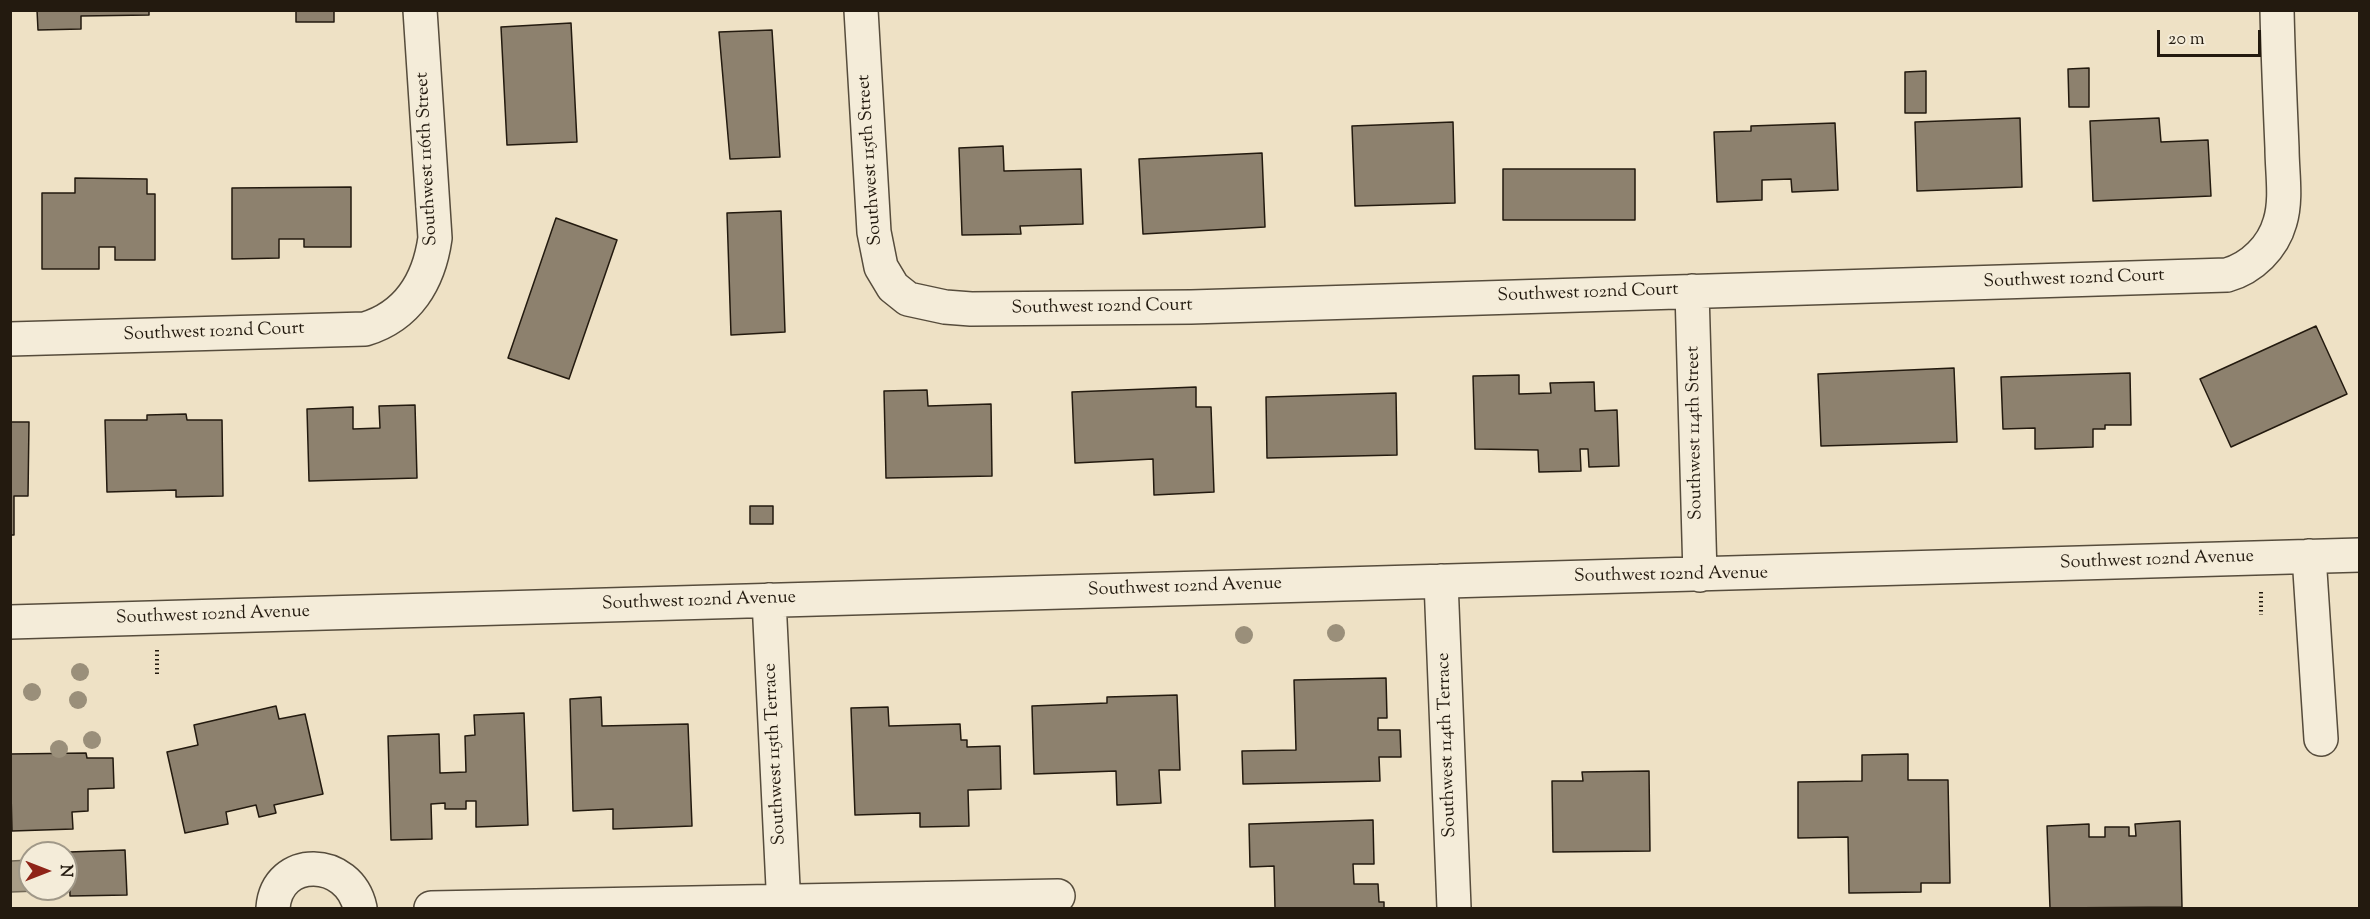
<!DOCTYPE html>
<html>
<head>
<meta charset="utf-8">
<style>
  body { margin:0 }
  #map { position:relative; width:2370px; height:919px; overflow:hidden; background:#eee1c5; font-family:"Sorts Mill Goudy",serif }
  canvas { display:block }
  .frame { position:absolute; inset:0; border:12px solid #231a0f; pointer-events:none }
  .north { position:absolute; left:18px; top:841px; width:60px; height:60px; box-sizing:border-box; background:#f4ecd9; border:2px solid #a09888; border-radius:50%; rotate:90deg; font-size:16px; font-weight:700; line-height:24px; text-align:center; color:#231a0f }
  .north::after { content:''; display:block; margin:auto; width:21px; height:27px; background:#8f2418; clip-path:polygon(50% 0,100% 100%,50% 72%,0 100%) }
  .scale { position:absolute; left:2157px; top:30px; width:104px; height:27px; box-sizing:border-box; border:3px solid #231a0f; border-top:0; padding-left:8px; font-size:18px; line-height:21px; white-space:nowrap; color:#231a0f; -webkit-text-stroke:4px #f4ecd9; paint-order:stroke }
</style>
</head>
<body>
<div id="map">
<canvas width="2370" height="919"></canvas>
<div class="frame"></div>
<div class="north">N</div>
<div class="scale">20 m</div>
</div>
<script>
const ctx = document.querySelector('canvas').getContext('2d');
ctx.lineJoin = 'round';
function fillPath(path, color) { ctx.fillStyle = color; ctx.fill(path, 'evenodd'); }
function trace(path, color, width, dash) { ctx.strokeStyle = color; ctx.lineWidth = width; ctx.lineCap = dash ? 'butt' : 'round'; ctx.setLineDash(dash || []); ctx.stroke(path); }
function drawText(font, color, halo, rows, align = 'center') {
  ctx.font = font + ' "Sorts Mill Goudy",serif'; ctx.lineWidth = 6; ctx.setLineDash([]); ctx.textBaseline = 'middle'; ctx.strokeStyle = halo; ctx.fillStyle = color; for (const [text, x, y, turn = 0] of rows) {
    ctx.save(); ctx.translate(x, y); ctx.rotate((+turn || 0) * Math.PI / 180); ctx.textAlign = isNaN(turn) ? turn : align; if (halo) ctx.strokeText(text, 0, 0); ctx.fillText(text, 0, 0); ctx.restore();
  }
}
const water = new Path2D(`
  M30,860V889L63,890L11,892V861Z`);
fillPath(water, '#a99d87');
trace(water, '#736957', 1.5);
const building = new Path2D(`
  M37,10H149V15L81,16V29L38,30Z
  M296,10H334V22H296Z
  M571,23L577,142L507,145L501,27Z
  M772,30L780,157L730,159L719,32Z
  M2089,68V107H2069L2068,69Z
  M1926,71V113H1905V72Z
  M2020,118L2022,187L1917,191L1915,122Z
  M2159,118L2161,142L2208,140L2211,196L2093,201L2090,121Z
  M1453,122L1455,203L1355,206L1352,126Z
  M1835,123L1838,190L1792,192L1791,179L1762,180V200L1717,202L1714,132L1751,131V126Z
  M1003,146L1004,171L1081,169L1083,224L1020,226L1021,234L962,235L959,148Z
  M1262,153L1265,227L1143,234L1139,159Z
  M1503,169H1635V220H1503Z
  M75,178L147,179V194H155V260H115V247H99V269H42V193H75Z
  M351,187V247H304V239H279V258L232,259V188Z
  M781,211L785,332L731,335L727,213Z
  M556,218L617,240L569,379L508,358Z
  M2316,326L2347,394L2231,447L2200,379Z
  M1954,368L1957,442L1821,446L1818,374Z
  M2130,373L2131,425H2105V429H2093V447L2035,449V428L2003,429L2001,377Z
  M1519,375V394L1551,393L1550,383L1594,382L1595,411L1617,410L1619,466L1589,467L1588,449H1580L1581,471L1539,472L1538,450L1475,449L1473,376Z
  M1196,387V407H1211L1214,492L1154,495L1153,459L1075,463L1072,392Z
  M927,390L928,406L991,404L992,476L886,478L884,391Z
  M1396,393L1397,455L1267,458L1266,397Z
  M415,405L417,478L309,481L307,409L353,407V429L380,428L379,406Z
  M186,414L187,420H222L223,496L176,497V490L107,492L105,420H147V415Z
  M10,422H29L28,496H14V535H10Z
  M750,506H773V524H750Z
  M1386,678L1387,718H1378V730H1400L1401,757H1379L1380,781L1243,784L1242,751L1296,750L1294,680Z
  M1177,695L1180,770H1159L1161,803L1117,805L1116,771L1034,774L1032,706L1107,703V697Z
  M601,697L602,726L688,724L692,826L613,829V809L573,811L570,699Z
  M276,706L279,719L305,714L323,794L274,805L276,813L259,817L256,805L226,812L228,824L185,833L167,752L198,745L194,725Z
  M888,707L889,726L960,724L961,740H967V747L1000,746L1001,789L968,790L969,826L920,827V813L855,815L851,708Z
  M524,713L528,825L476,827V801H466V809H445V803L431,804L432,839L391,840L388,736L439,734L440,773L466,772L465,736L475,735L474,715Z
  M86,753L87,758H113L114,788L88,789V811L72,812L73,829L12,831L10,754Z
  M1908,754V780H1948L1950,883H1921V892L1849,893L1848,837L1798,838V782L1862,781V755Z
  M1649,771L1650,851L1553,852L1552,781H1583L1582,772Z
  M1373,820L1374,864H1353L1354,884H1378L1379,902H1384V908H1275L1274,866L1250,867L1249,824Z
  M2180,821L2182,907L2050,908L2047,826L2089,824V837H2105V827H2129V836H2136L2135,824Z
  M125,850L127,895L70,896L69,852Z`);
fillPath(building, '#8d816e');
trace(building, '#231a0f', 1.5);
const minor = new Path2D(`
  M861,10L874,232L881,267L893,287L908,299L945,307L971,309L1191,307L2227,275C2252,268 2273,247 2280,222C2287,199 2282,172 2282,148C2280,102 2278,56 2277,10
  M1692,291L1700,575
  M10,339L365,329C408,316 429,281 435,238L420,10
  M2309,556L2321,739
  M1441,581L1454,908
  M769,600L784,908
  M10,622L2360,555
  M273,908C277,855 349,857 360,908
  M431,908L1058,896`);
trace(minor, '#564c3c', 36);
trace(new Path2D(`
  M2261,592V615
  M157,650V674`), '#231a0f', 4, [1.5, 3]);
trace(minor, '#f4ecd9', 33);
ctx.fillStyle = '#9a8f7a';
for (const [x, y] of [
  [1336,633],
  [1244,635],
  [80,672],
  [32,692],
  [78,700],
  [92,740],
  [59,749]
]) { ctx.beginPath(); ctx.arc(x, y, 9, 0, 2 * Math.PI); ctx.fill(); }
drawText('18px', '#231a0f', '#f4ecd9', [
  ["Southwest 116th Street",428,159,-93],
  ["Southwest 115th Street",871,160,-94],
  ["Southwest 102nd Court",2074,280,-2],
  ["Southwest 102nd Court",1588,294,-2],
  ["Southwest 102nd Court",1102,308,-1],
  ["Southwest 102nd Court",214,333,-2],
  ["Southwest 114th Street",1696,433,-91],
  ["Southwest 102nd Avenue",2157,561,-2],
  ["Southwest 102nd Avenue",1671,576,-1],
  ["Southwest 102nd Avenue",1185,588,-2],
  ["Southwest 102nd Avenue",699,602,-2],
  ["Southwest 102nd Avenue",213,616,-2],
  ["Southwest 114th Terrace",1448,745,-92],
  ["Southwest 115th Terrace",776,754,-93]
]);
</script>
</body>
</html>
